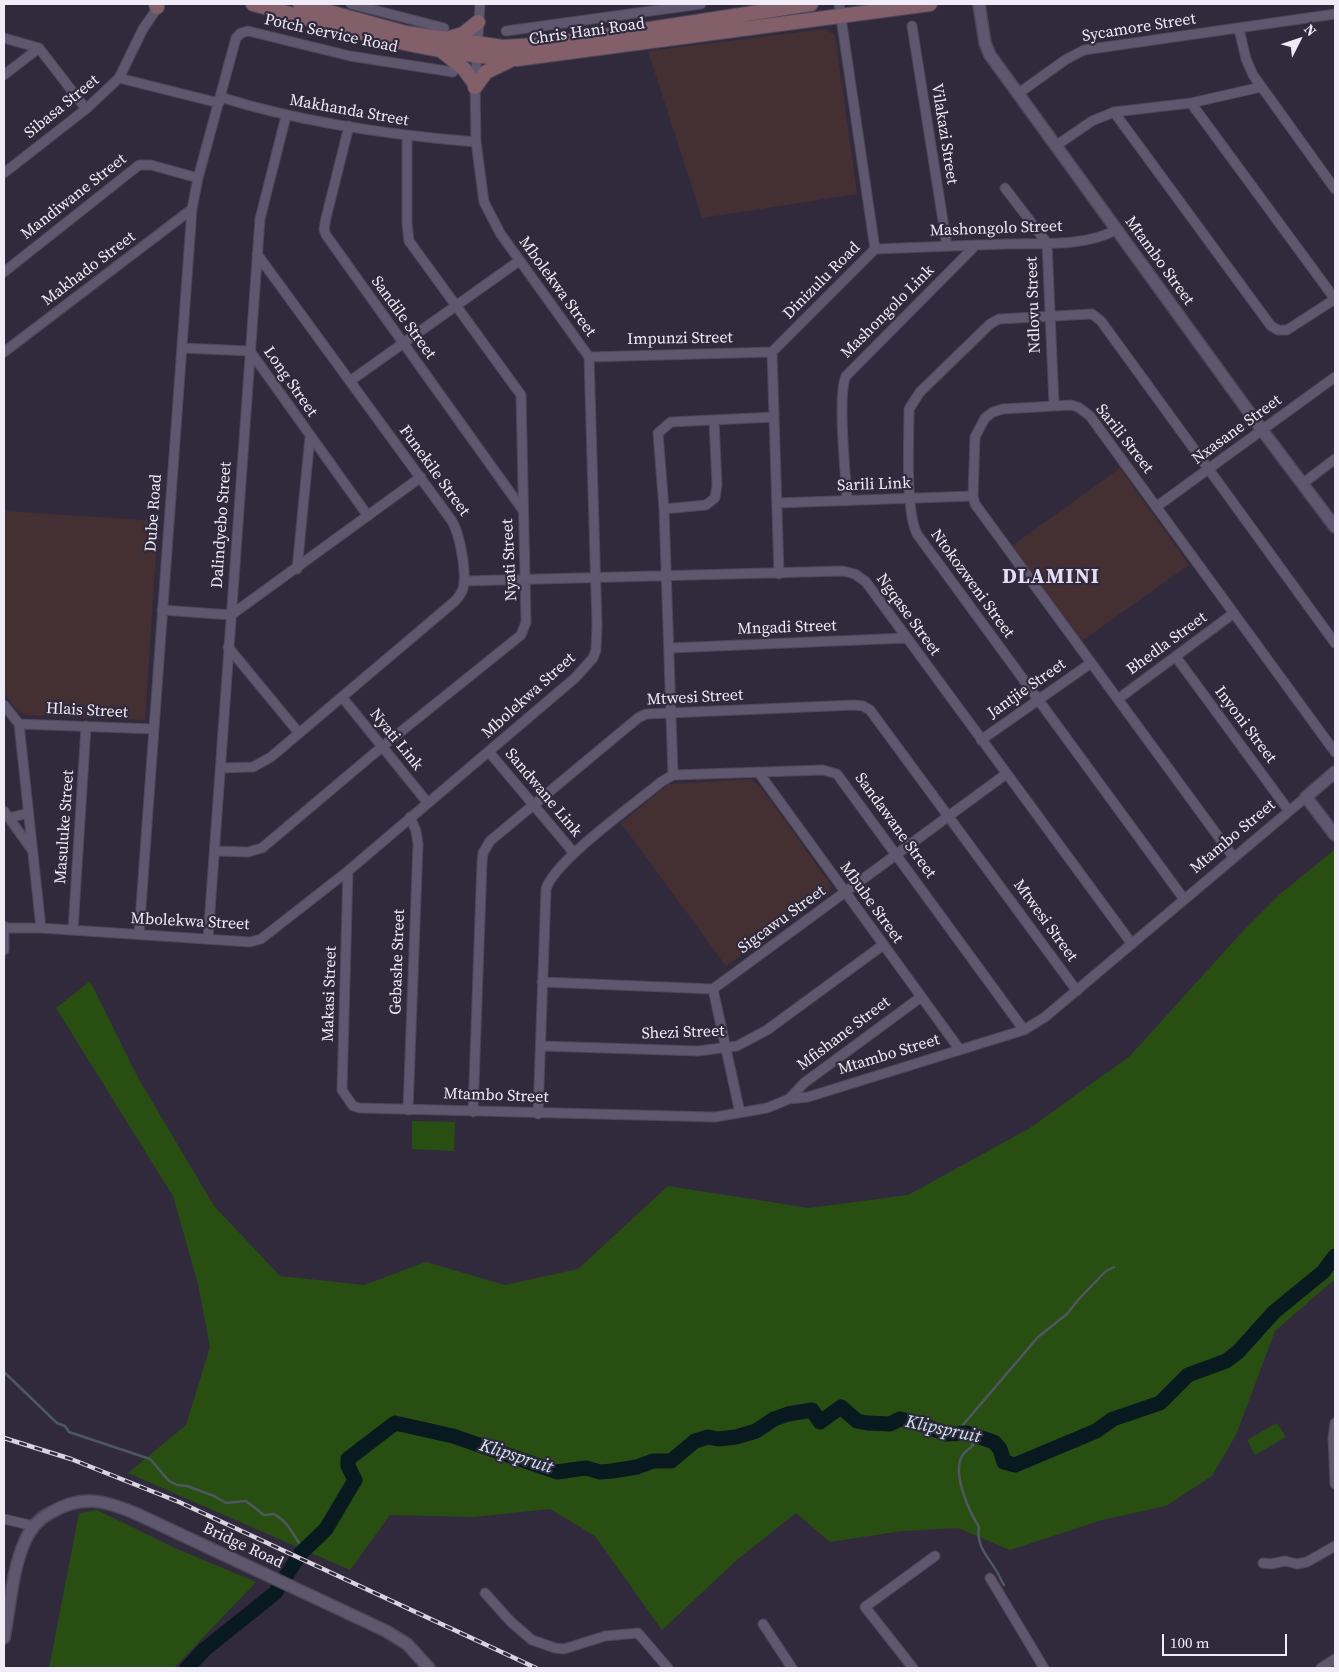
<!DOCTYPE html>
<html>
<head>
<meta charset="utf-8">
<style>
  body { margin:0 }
  #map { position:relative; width:1339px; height:1672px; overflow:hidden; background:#312a3d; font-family:"Source Serif 4",serif }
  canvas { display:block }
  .frame { position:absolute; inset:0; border:5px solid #efebf7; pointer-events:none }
  .north { position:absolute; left:1274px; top:15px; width:50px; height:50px; -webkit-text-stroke:4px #312a3d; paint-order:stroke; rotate:49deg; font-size:14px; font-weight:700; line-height:20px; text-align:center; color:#efebf7 }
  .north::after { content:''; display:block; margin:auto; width:18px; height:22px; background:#efebf7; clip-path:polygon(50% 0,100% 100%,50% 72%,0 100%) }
  .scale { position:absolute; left:1162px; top:1634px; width:125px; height:22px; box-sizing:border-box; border:2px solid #efebf7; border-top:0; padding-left:6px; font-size:15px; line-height:18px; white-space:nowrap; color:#efebf7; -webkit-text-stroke:4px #312a3d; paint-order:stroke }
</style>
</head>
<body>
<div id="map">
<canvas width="1339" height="1672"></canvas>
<div class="frame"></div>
<div class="north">N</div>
<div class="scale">100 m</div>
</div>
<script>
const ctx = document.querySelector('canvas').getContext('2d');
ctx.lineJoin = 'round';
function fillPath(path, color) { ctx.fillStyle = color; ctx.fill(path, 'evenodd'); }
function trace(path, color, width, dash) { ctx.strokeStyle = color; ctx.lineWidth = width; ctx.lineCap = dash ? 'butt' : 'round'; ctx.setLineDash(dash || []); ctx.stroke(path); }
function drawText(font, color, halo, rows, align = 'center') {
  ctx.font = font + ' "Source Serif 4",serif'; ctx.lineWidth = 4.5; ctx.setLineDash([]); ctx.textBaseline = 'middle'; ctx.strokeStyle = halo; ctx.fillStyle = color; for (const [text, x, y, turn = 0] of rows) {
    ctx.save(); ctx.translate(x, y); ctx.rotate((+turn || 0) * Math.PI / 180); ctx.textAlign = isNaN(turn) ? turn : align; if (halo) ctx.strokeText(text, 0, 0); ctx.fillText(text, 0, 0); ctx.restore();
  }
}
fillPath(new Path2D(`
  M824,29L835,35L857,194L702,218L648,51Z
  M1120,468L1189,565L1082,641L1012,546Z
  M4,511L158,521L145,720L27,715L17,711L4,692Z
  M752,779L759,785L831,885L830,892L726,966L621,823L669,784Z`), '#443033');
fillPath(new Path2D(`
  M1334,850L1335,1279L1275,1331L1236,1435L1212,1476L1166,1506L1102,1520L1010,1550L958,1528L902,1531L830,1542L796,1513L739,1558L662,1630L595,1536L550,1509L473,1517L390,1515L350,1570L128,1473L186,1425L210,1347L198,1284L173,1196L56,1008L90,981L137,1076L214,1206L280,1276L364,1285L426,1262L505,1285L578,1269L668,1186L809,1208L908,1195L1030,1128L1130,1056L1243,931L1279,895Z
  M412,1121L455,1122L454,1151L412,1149Z
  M1277,1423L1286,1437L1255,1455L1247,1440Z
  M97,1510L175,1548L256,1582L174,1668H49L79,1513Z`), '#294e12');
trace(new Path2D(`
  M4,1372L57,1423L65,1426L69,1432L150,1459L169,1481L177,1485L187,1486L214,1496L226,1503L246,1501L264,1515L274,1514C289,1522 294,1537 304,1550
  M956,1433L1038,1337L1067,1314L1078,1300L1106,1271L1114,1267
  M967,1433L973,1445C970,1449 965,1451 962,1456C952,1474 969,1511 979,1527C976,1543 985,1554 994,1567C998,1572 1000,1579 1004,1585`), '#4d5860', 2.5);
trace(new Path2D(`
  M187,1668L205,1649L275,1593L300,1554L326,1529L355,1480L348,1466V1459L395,1423L453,1436L557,1472L586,1468L600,1472L612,1471L637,1467L653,1461H671L695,1441L708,1437L718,1439L736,1437L756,1431L774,1419L788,1414L812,1410L820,1422L841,1407L857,1421L867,1423L890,1424L900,1419L918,1423L946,1434L967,1433L994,1442L1000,1449L1004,1462L1015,1465L1096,1431L1113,1419L1160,1403L1188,1375L1226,1361L1238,1352L1274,1312L1323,1272L1335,1256`), '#08191f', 15);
const minor = new Path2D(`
  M351,4L444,28
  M912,26L947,246
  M1239,29L1246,59L1253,75L1335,189
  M506,31L701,4
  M4,38L39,48L86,109
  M4,75L39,48
  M119,78L219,103
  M1019,93L1065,60L1084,50L1335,14
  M220,97C303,123 389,135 476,142
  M1191,103L1335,299
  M1114,112L1271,326L1278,330H1287L1335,299
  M349,126L326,218L324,229L326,235L522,509
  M1057,145L1092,121L1114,112L1191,103L1261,87
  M4,173L86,109L119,78L143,29L160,4
  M1005,188L1047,243L1054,404
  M875,249C919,247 963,246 1006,244C1041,243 1084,247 1116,230
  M4,272L139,165H151L198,178
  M182,348L250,351L368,516
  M4,352L192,209
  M589,357L772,352
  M350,381L519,261
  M1302,484L1335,459
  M847,501C846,476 837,395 846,376L976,245
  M777,503L973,496
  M1156,507L1335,377
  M664,509L706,505L715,498L717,485L714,420
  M297,569L310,437
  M779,574L772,352L875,249L839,4
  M464,581L843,571L855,574L866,582L1132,944
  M162,610L231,615L421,477
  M228,647L299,733
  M669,648L907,638
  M1176,657L1289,811
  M342,697L427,802
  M1118,699L1234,613
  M4,705L19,724L41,928
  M19,724L154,729
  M981,740L1091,663
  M489,752L574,853
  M221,768L253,767L271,757L454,602C458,598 461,594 463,589C467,573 460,535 452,521L257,254
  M759,773L960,1050
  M673,775L664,509L658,433L671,422L774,417
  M4,811L32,850
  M9,818L28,813
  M215,851L248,852L262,848L383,746L521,635L526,622L521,395L409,241L407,224V137
  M1234,858L975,504L973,496L975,437L985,418L993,412L1003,409L1071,405L1078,407L1090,416L1335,752
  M348,871L342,1090L353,1106L360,1108L715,1117L767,1108L789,1099L808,1097L1024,1030L1045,1017L1306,797
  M1184,899L917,534C905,510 909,438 909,409L920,392L990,324L999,319L1092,314L1101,321L1335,643
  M4,926V950
  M5,928H41L250,942L261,939L348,871L575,678L593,658L596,650L597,625L589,357L500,233L484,202L476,142L475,84L480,4
  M73,930L86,726
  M139,934L192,209L198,178L236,38L241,33L248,31L350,56L453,72
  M208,939L260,219L286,116
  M542,982L713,989L1006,774
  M713,989L740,1113
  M542,1046L698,1051L737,1046L767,1030L883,945
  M789,1099L804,1083L921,997
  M408,1110L418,844L416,831L410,817
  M473,1112L482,862L483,853L490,841L638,718L646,714L854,705L863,706L870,710L1077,991
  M538,1114L546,889C554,861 635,804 661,782L673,775L823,770L837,774L1024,1030
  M1335,1423L1333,1438L1335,1484
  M4,1519L34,1526
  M1263,1563L1271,1564L1285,1561L1297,1564L1307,1562L1335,1546
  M990,1578L1044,1668
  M485,1593L511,1622L532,1640L555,1648L564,1649L605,1636L638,1633L668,1668
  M763,1624L792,1668
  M913,1668L865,1607L935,1556
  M1321,1668L1335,1659`);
const tertiary = new Path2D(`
  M979,4L985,43L990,55L1262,430L1335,527
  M1335,772L1306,797L1335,835
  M4,1638C10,1607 12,1570 25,1541C30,1529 39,1519 50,1513C82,1494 104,1500 137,1514L386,1631L407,1644L429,1668`);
const secondary = new Path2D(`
  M156,4L157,7
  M253,4C340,27 426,54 517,59L930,4
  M300,4L406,33L503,47L553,44L811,4
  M450,38L463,34L478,22
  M442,51L464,69L475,84
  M475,87L486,72L509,61`);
trace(minor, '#4c4757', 11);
trace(tertiary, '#4c4757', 14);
trace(secondary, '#4c4757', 16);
trace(minor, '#5f576d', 9);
trace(tertiary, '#5f576d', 11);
trace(secondary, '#825f69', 14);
const rail = new Path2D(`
  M4,1438L71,1459L179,1502L536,1668`);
trace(rail, '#d7d3e0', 4.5);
trace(rail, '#312a3d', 2.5, [8]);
drawText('16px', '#efebf7', '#312a3d', [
  ["Sycamore Street",1139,28,-9],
  ["Chris Hani Road",587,32,-8],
  ["Potch Service Road",331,34,12],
  ["Sibasa Street",62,107,-39],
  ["Makhanda Street",349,111,10],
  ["Vilakazi Street",944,134,81],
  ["Mandiwane Street",74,197,-38],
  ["Mashongolo Street",996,229,-2],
  ["Mtambo Street",1159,261,54],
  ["Makhado Street",89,269,-37],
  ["Dinizulu Road",822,281,-45],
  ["Mbolekwa Street",557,287,54],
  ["Ndlovu Street",1034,305,-92],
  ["Mashongolo Link",888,312,-45],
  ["Sandile Street",403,318,54],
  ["Impunzi Street",680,339,-1],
  ["Long Street",290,382,55],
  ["Nxasane Street",1237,430,-36],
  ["Sarili Street",1124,439,52],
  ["Funekile Street",434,471,54],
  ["Sarili Link",874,485,-2],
  ["Dube Road",154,513,-86],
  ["Dalindyebo Street",222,525,-86],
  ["Nyati Street",510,560,-93],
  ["Ntokozweni Street",972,584,54],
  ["Ngqase Street",908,615,54],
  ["Mngadi Street",787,628,-2],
  ["Bhedla Street",1167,644,-36],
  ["Jantjie Street",1027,689,-35],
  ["Mbolekwa Street",529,696,-42],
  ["Mtwesi Street",695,698,-3],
  ["Hlais Street",87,711,3],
  ["Inyoni Street",1245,725,53],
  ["Nyati Link",396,740,51],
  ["Sandwane Link",543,793,50],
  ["Sandawane Street",895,826,54],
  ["Masuluke Street",65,827,-86],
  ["Mtambo Street",1233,837,-40],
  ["Mbube Street",871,903,54],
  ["Sigcawu Street",782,920,-36],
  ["Mtwesi Street",1045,921,54],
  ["Mbolekwa Street",190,922,3],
  ["Gebashe Street",398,962,-88],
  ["Makasi Street",330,994,-88],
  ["Shezi Street",683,1033,-2],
  ["Mfishane Street",844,1034,-37],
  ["Mtambo Street",889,1055,-17],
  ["Mtambo Street",496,1096,2],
  ["Bridge Road",243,1546,25]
]);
drawText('italic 18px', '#cde8f1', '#312a3d', [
  ["Klipspruit",943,1430,12],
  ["Klipspruit",516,1457,18]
]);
ctx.letterSpacing = '1px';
drawText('bold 21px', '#e5ddf6', '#312a3d', [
  ["DLAMINI",1051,578]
]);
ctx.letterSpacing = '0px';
</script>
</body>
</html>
